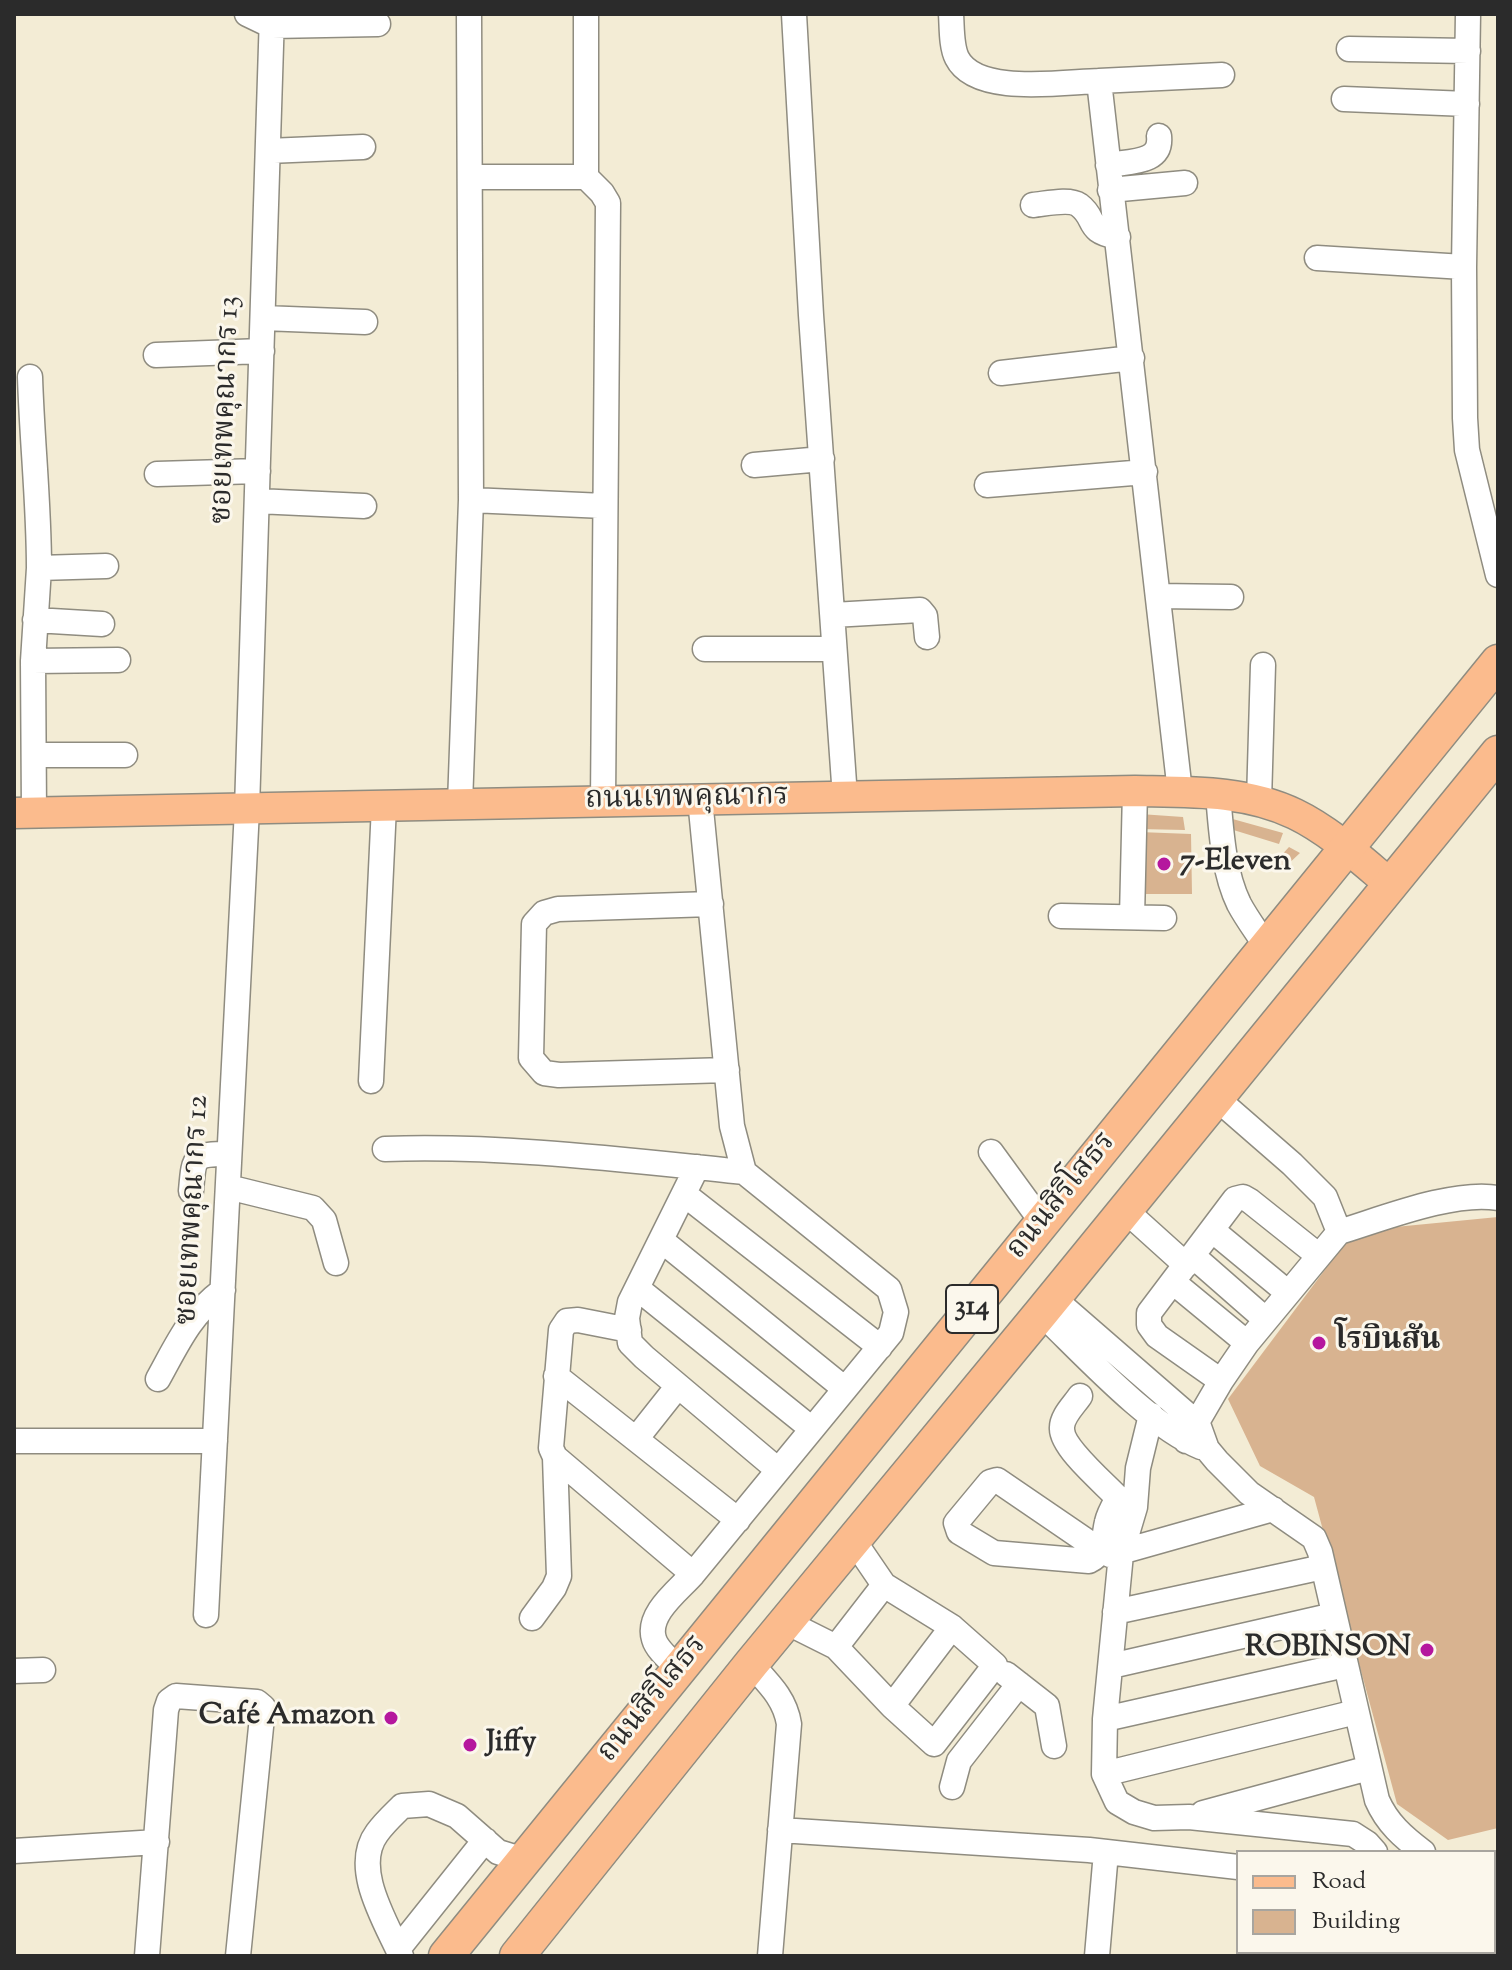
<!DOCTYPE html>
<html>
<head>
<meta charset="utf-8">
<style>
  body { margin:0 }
  #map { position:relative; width:1512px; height:1970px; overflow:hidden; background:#f3ecd5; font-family:"Sorts Mill Goudy",serif }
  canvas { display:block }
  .frame { position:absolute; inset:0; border:16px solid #2b2b2b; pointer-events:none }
  .legend { position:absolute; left:1236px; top:1850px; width:260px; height:104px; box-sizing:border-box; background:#fbf7ec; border:2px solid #a8a59f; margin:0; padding:10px 14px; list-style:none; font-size:24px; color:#2b2b2b }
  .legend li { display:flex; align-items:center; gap:16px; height:40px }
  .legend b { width:40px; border:2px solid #a8a59f }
</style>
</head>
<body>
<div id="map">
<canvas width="1512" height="1970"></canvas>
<div class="frame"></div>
<ul class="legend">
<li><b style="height:10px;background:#fbbb8d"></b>Road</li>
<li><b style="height:22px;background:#d8b390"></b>Building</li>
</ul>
</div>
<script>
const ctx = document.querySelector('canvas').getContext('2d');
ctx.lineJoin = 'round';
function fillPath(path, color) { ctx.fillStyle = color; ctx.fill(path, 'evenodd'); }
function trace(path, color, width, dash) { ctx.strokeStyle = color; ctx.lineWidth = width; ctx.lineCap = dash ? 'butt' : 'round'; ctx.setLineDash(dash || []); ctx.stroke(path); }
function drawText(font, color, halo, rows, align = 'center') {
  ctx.font = font + ' "Sorts Mill Goudy","Noto Serif Thai",serif'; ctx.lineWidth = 6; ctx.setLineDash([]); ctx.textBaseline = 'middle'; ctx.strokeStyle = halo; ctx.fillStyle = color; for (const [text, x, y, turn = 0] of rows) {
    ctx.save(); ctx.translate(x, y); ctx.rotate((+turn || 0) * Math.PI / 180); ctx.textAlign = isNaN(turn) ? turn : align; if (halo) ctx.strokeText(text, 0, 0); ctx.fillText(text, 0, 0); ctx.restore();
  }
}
fillPath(new Path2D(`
  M1140,814L1183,817L1185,830L1139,829Z
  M1229,818L1283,833L1279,844L1227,828Z
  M1139,832L1191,834L1192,894H1134Z
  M1289,847L1300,853L1284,868L1276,861Z
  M1498,1217V1828L1448,1840L1397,1804L1314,1497L1260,1466L1228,1399L1354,1231Z`), '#d8b390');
const minor = new Path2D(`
  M247,14L272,26L378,24
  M586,14V177L602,193L608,203L603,802
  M794,14L811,315L845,797
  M951,14C952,27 951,46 957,58C976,96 1062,82 1099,81L1180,792
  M1468,14L1464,267L1465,418L1467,450L1498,575
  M1349,49L1468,51
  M1099,81L1222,75
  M1344,99L1467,104
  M268,151L363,147
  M1108,165C1130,161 1162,164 1159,136
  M472,177H586
  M1110,190L1185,183
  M1033,205C1045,204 1069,198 1079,205C1098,219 1084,231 1118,237
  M1317,258L1464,267
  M263,318L365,322
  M156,355L262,351
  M1001,373L1132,358
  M30,377C32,441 39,505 39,568
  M754,465L822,459
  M157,474L258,471
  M987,485L1145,472
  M471,500L604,506
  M257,501L364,506
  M1158,596L1231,597
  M833,615L920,610L925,616L927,637
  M35,620L102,624
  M705,649H834
  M33,661L118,660
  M34,755H125
  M1218,794C1221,829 1223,871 1239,904C1247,919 1257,932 1266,946
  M1259,801L1263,665
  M460,804L471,500L469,14
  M34,813L33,661L39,568L106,566
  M711,904L558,909L544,913L534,924L531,1058L544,1073L559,1075L727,1070
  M1061,916L1164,918
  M1132,917L1135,791
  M371,1081L384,806
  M385,1149C505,1145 624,1160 744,1172
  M991,1152L1042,1222
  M697,1167L630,1302L627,1318L630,1343L644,1357L778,1470
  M228,1187L313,1208L324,1220L336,1263
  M191,1191C194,1156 193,1154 229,1154
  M684,1194L880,1347
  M1125,1210L1186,1265
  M1212,1230L1287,1292
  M1339,1232C1382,1219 1454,1190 1498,1198
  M661,1240L845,1389
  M1193,1256L1265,1319
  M1173,1282L1247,1343
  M637,1288L812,1429
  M1053,1298L1198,1424L1207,1449L1217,1461L1249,1493L1314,1538L1320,1552L1377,1800C1387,1823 1403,1837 1423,1852
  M1041,1313C1083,1353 1149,1426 1201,1447
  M629,1330L578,1320L567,1321L561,1330L551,1448L555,1457L693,1574
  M556,1376L738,1520
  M158,1379C178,1343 189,1316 223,1290
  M1221,1381L1157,1336L1149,1325V1313L1235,1199L1243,1197L1250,1201L1319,1256
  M1080,1396C1074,1405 1061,1417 1062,1429C1062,1448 1104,1483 1118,1498
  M1151,1415L1138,1468L1135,1507L1121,1554L1105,1719L1104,1774L1117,1802L1134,1812L1154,1818L1189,1817L1353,1834L1367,1843L1375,1852
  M636,1439L678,1386
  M14,1441H215
  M1186,1441L1221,1381L1247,1343L1339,1232L1325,1197L1292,1164L1215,1097
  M1101,1551L997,1480L990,1482L956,1523L959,1532L994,1553L1089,1561C1106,1553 1103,1538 1107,1522C1109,1513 1114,1505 1118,1498L1135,1507
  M1110,1555L1273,1509
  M1115,1612L1323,1567
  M206,1615L247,809L272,14
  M532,1618L554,1588L559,1576L555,1457
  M788,1623L836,1647L892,1706L934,1744L995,1665L952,1627L884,1585L854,1541
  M836,1647L884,1585
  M751,1664C768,1683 785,1698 789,1724L770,1956
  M1111,1666L1334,1615
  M679,1669C671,1661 657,1650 654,1639C646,1614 679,1590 693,1574L891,1333L896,1312L889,1289L744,1172L732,1126L700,799
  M14,1671L43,1670
  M1006,1674L1047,1706L1054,1746
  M892,1706L952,1627
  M1105,1719L1345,1665
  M1104,1774L1356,1712
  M952,1787L959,1761L1019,1684
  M1203,1813L1369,1768
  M780,1830L1089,1850L1238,1867
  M14,1851L157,1842
  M1494,1871L1498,1870
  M1494,1898L1498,1907
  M398,1949L485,1840
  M1313,1952V1956
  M1356,1952V1956
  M1408,1952V1956
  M1458,1952V1956
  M147,1956L166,1710L169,1701L176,1696L257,1702L263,1707L238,1956
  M401,1956C386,1922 351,1868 377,1833C384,1823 394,1814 402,1806L429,1804L457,1816L498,1852L524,1860
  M1097,1956L1106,1852`);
const major = new Path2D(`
  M14,813L1135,791C1189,792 1246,790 1295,814C1330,831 1360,859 1390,884`);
const highway = new Path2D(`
  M446,1956L1498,662
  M517,1956L751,1664L1041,1313L1498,753`);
trace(minor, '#8f8c80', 27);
trace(major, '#8f8c80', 33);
trace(highway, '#8f8c80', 37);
trace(minor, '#fff', 24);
trace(major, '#fbbb8d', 30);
trace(highway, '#fbbb8d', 34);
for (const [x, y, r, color] of [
  [1164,864,8,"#b5179e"],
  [1319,1343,8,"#b5179e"],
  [1427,1650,8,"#b5179e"],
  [391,1718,8,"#b5179e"],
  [470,1745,8,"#b5179e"]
]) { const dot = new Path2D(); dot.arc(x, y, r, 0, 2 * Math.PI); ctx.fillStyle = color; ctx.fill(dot); trace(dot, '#fbf7ec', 3); }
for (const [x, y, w] of [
  [972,1309,52]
]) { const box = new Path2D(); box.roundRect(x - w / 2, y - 24, w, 48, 6); ctx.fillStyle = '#fbf7ec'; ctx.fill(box); trace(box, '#2b2b2b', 2); }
drawText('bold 28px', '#2b2b2b', null, [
  ["314",972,1309]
]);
drawText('30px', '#2b2b2b', '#fbf7ec', [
  ["ซอยเทพคุณากร 13",228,410,-88],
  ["ถนนเทพคุณากร",687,800,-1],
  ["ถนนสิริโสธร",1063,1197,-51],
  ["ซอยเทพคุณากร 12",195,1210,-87],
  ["ถนนสิริโสธร",654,1700,-51]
]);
drawText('bold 30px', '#2b2b2b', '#fbf7ec', [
  ["7-Eleven",1180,864],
  ["โรบินสัน",1335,1343],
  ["ROBINSON",1411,1650,"right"],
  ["Café Amazon",375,1718,"right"],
  ["Jiffy",486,1745]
], 'left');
</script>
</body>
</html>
